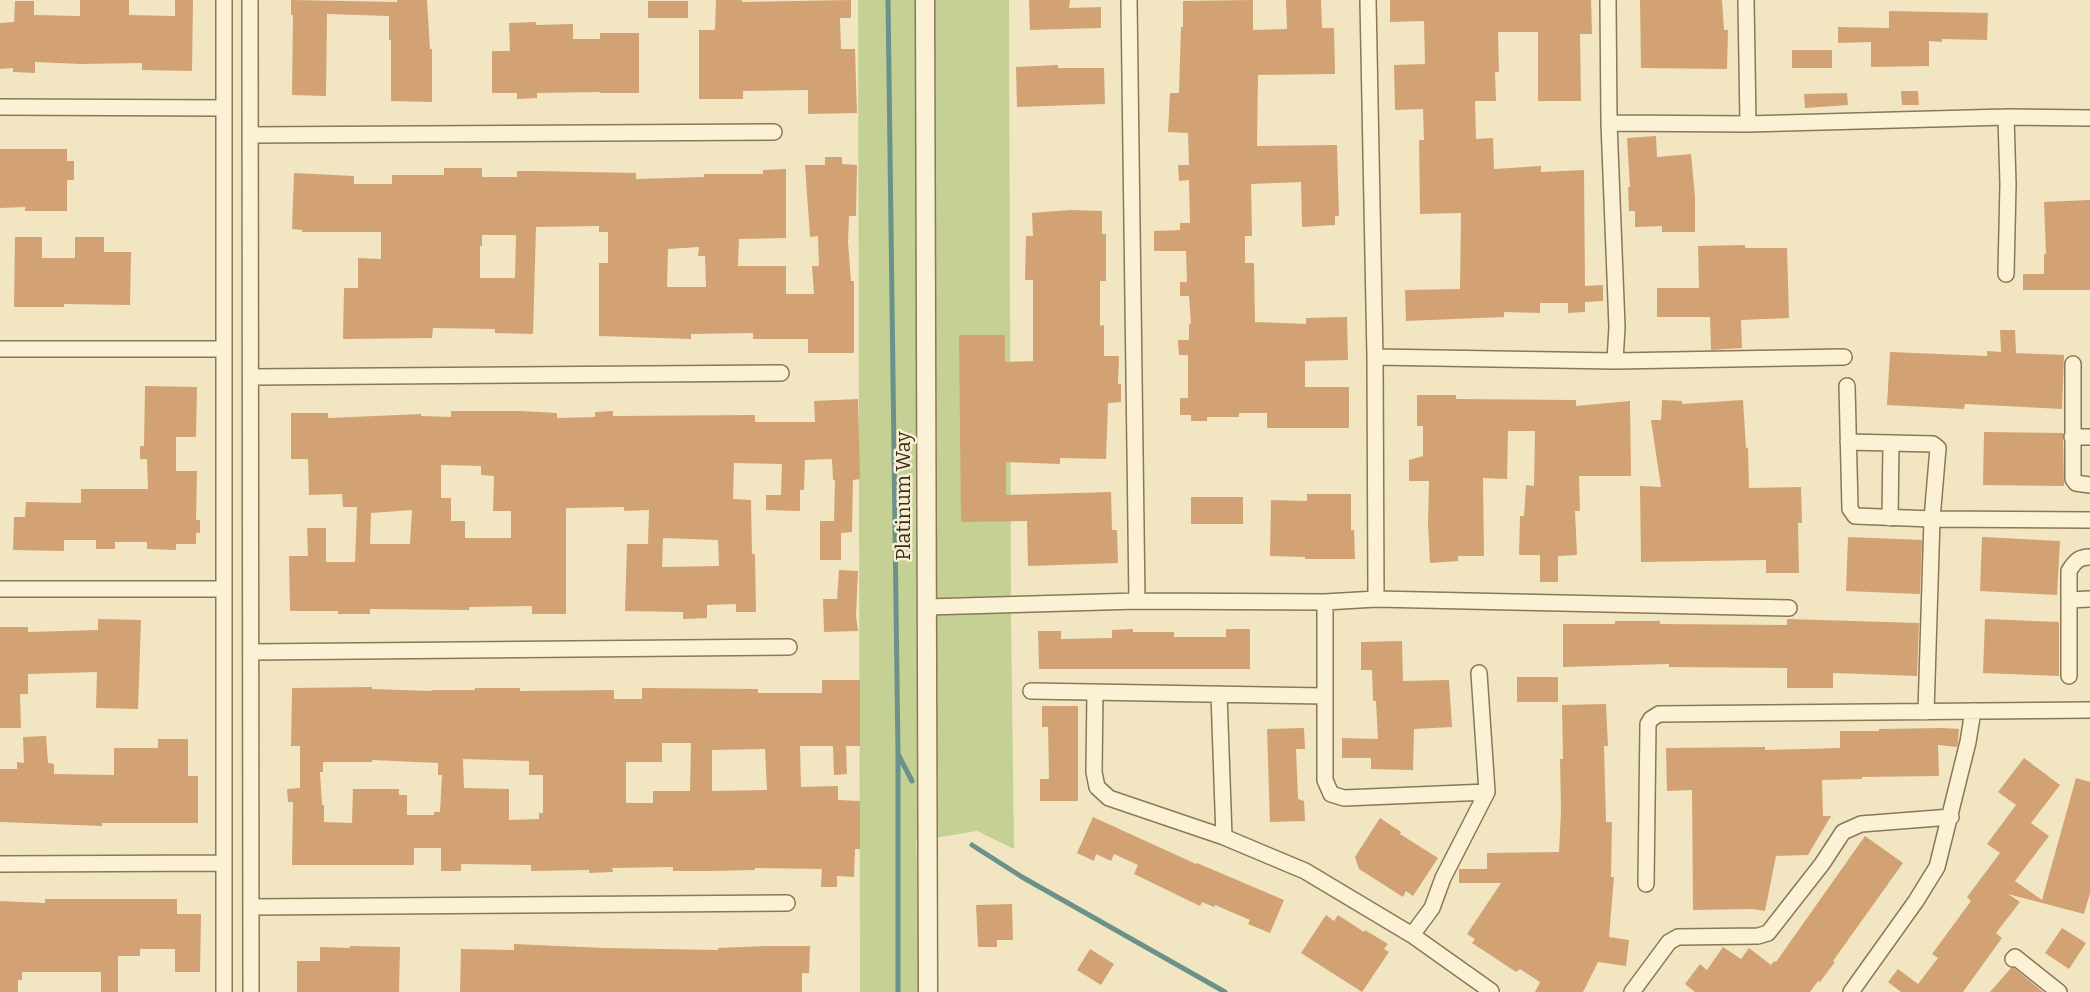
<!DOCTYPE html>
<html>
<head>
<meta charset="utf-8">
<style>
  body { margin:0 }
  canvas { display:block; background:#f1e6c1 }
</style>
</head>
<body>
<canvas width="2090" height="992"></canvas>
<script>
const ctx = document.querySelector('canvas').getContext('2d');
ctx.lineJoin = 'round';
function fillPath(path, color) { ctx.fillStyle = color; ctx.fill(path, 'evenodd'); }
function trace(path, color, width, dash) { ctx.strokeStyle = color; ctx.lineWidth = width; ctx.lineCap = dash ? 'butt' : 'round'; ctx.setLineDash(dash || []); ctx.stroke(path); }
function drawText(font, color, halo, rows, align = 'center') {
  ctx.font = font + ' Bitter,serif'; ctx.lineWidth = 5; ctx.setLineDash([]); ctx.textBaseline = 'middle'; ctx.strokeStyle = halo; ctx.fillStyle = color; for (const [text, x, y, turn = 0] of rows) {
    ctx.save(); ctx.translate(x, y); ctx.rotate((+turn || 0) * Math.PI / 180); ctx.textAlign = isNaN(turn) ? turn : align; if (halo) ctx.strokeText(text, 0, 0); ctx.fillText(text, 0, 0); ctx.restore();
  }
}
fillPath(new Path2D(`
  M858,0H1009L1011,619L1014,849L977,831L916,841L924,992H860Z`), '#c4d094');
trace(new Path2D(`
  M888,0L898,754V992
  M899,756L912,781
  M972,845L1022,877L1225,992`), '#6a928b', 5);
fillPath(new Path2D(`
  M80,0H129V15L175,16V0H193L192,71L142,70V63L81,64L35,62V73L13,72V68L0,69V23L14,22L15,1H34V15L80,16Z
  M291,0L397,2V0H427L430,49H432V102L391,101V40H389V16L327,14L326,96L292,95L293,15H291Z
  M716,0H742V2L851,0V18H840L841,49H855L857,113L808,114V90L743,91V99H699V30H715Z
  M1029,0H1070L1069,8L1101,7V28L1030,30Z
  M1253,0V30L1287,29L1286,0H1321L1322,28H1334L1335,74L1258,75L1257,146L1337,145L1339,216H1335V225L1302,227L1301,182L1251,184L1252,236H1245V263H1254L1255,322L1306,324V318L1347,317L1348,360L1305,361V387H1349V428H1267V413H1239V417H1207V421H1191V415H1180V398H1188V355H1179L1178,340H1189V324H1191L1189,296H1180V282H1187L1186,251H1154V231L1180,230V223H1190L1189,180L1179,181L1178,165H1189L1188,133L1168,132L1170,93H1179L1181,27H1183V1Z
  M1390,0H1591L1592,34H1580L1581,101H1538V32H1498L1499,72H1495L1496,101H1475L1476,139L1493,138L1494,169L1541,166V172L1584,170L1585,286L1603,285V301L1585,302V312L1568,313V303H1540V313L1504,312V317L1406,321L1405,290L1460,289L1461,213L1420,214L1419,140H1424L1423,109L1395,110L1394,65L1425,64L1424,21L1390,22Z
  M1640,0H1722L1724,30H1728L1727,69L1641,68Z
  M648,1H688V18H648Z
  M1889,11L1988,13L1987,40L1942,39V42L1929,41V66L1871,67V42L1838,43V27L1889,28Z
  M536,22V25L573,24V39H600V33H639V93H600V92L537,93V98L517,99V93H492V51H510L509,23Z
  M1792,50H1832V68H1792Z
  M1058,65V68H1104L1105,104L1017,107L1016,67Z
  M1901,91H1918L1919,105H1902Z
  M1847,93L1848,105L1805,108L1804,94Z
  M1656,136L1657,157L1691,154L1695,197V232H1662V226L1635,227V211H1629L1628,187H1630L1627,138Z
  M0,149H67V161H74V180H67V211H25V207L0,208Z
  M825,157H842V164L857,165L856,216H849L848,242L851,281H854V353H808V339H753V333L691,334V339L599,336V263H608V232H599V226L536,227L533,334L495,333V329L433,328L432,338L343,339L344,288H358V258L381,259V232H302V230L292,229L294,173L354,176V184H392V175H444V168H482V177H517V171H536L636,173V179L704,177V174H763V170L786,169V238L739,239L738,266H786V294H814L812,266H819L818,236L810,237L805,165H825ZM482,235H516L515,278H480V246H482ZM699,247L698,256H705L706,287H667L668,249Z
  M2090,200V290H2023V274H2044V254H2046L2044,202Z
  M1071,210L1102,211V234H1106V281H1100V326L1104,325V356H1119L1118,384H1121V402L1108,403L1106,459L1060,458V464L1006,462V495L1111,492L1112,530H1117L1118,563L1028,566L1027,521L961,522L959,335H1005V362L1033,361V280H1025L1026,236H1033L1032,213Z
  M15,237H42V258H75V237H104V252H131L130,305L64,304V307H14Z
  M1745,245V248H1787L1789,318L1741,320L1742,348L1711,350L1710,317H1657V288H1699L1698,246Z
  M2000,330H2015L2016,353L2064,355L2062,409L1965,404L1964,409L1887,405L1890,352L1987,356V351L2001,352Z
  M145,386L197,387L196,437H176V471H197L196,520H200V533H196V544H176V550L147,549V542H115V549H96V540H64V551L13,550L14,517H25L26,502L81,503V489H148L147,459H140V446H144Z
  M1417,395H1456V399L1576,400V406L1630,401L1631,476H1579L1580,511H1575L1577,555L1558,556V582H1540V555H1519L1520,516H1524L1526,485L1534,486L1535,431H1508L1507,479L1483,478L1484,556H1458V561L1430,563L1428,524L1429,481H1409V460L1423,456V426H1417Z
  M858,399L860,479L853,480L852,532L841,533V560H820V521H834L835,480H833L832,459L805,460L804,490H800V511L766,510V495H781L782,464L734,463L733,499L751,500L752,554H755L756,612H736V604L707,605V618L683,619V612L625,611L627,544H648L649,510L624,511V507L566,508V614H532V606L469,607V610L370,609V614H338V611H290L289,556H308L307,528H326V562H355L357,507H343L342,494L309,495L308,459H291V413H328V418L421,414V416L451,417V411H520L557,413V418L595,417V412L613,411V416L755,415V422H815L814,401ZM441,465L481,466V475L494,476L493,511H511V538H465V521H451V498H441ZM412,510L410,544H370L371,513ZM663,538L718,540L719,566L662,567Z
  M1662,400L1682,401V404L1743,400L1746,448H1748L1749,488L1801,487L1802,523H1798L1799,573H1766V560L1641,562L1640,486L1661,487L1651,420H1661Z
  M1984,432L2063,433L2064,486L1983,485Z
  M1307,494H1351V530H1354L1355,559H1305V557L1270,556L1271,500L1307,501Z
  M1191,497H1243V524H1191Z
  M1848,537L1922,540L1920,594L1846,591Z
  M1982,537L2060,541L2057,595L1980,591Z
  M839,570L858,571L856,616L858,631L824,632L823,599H837Z
  M98,619L141,620L138,709L96,708L97,672L28,674V694H20L21,728H0V627H28V632L98,630Z
  M1787,619L1919,623L1917,676L1833,673V688H1787V668L1669,667V664L1563,667V624H1615V621H1660V624L1787,625Z
  M1985,619L2059,622V676L1983,673Z
  M1133,629V632H1174V637H1226V629H1250V669H1039L1038,631H1061V639L1112,638V630Z
  M1402,641L1403,681L1449,680L1452,727L1414,729L1413,770L1371,769V758H1342V738L1378,739L1376,701H1373L1372,670H1361V642Z
  M1517,677H1558V702H1517Z
  M822,680H860V746H846L847,774L834,775L833,746H800L801,787L838,786V800L860,801V849H855L854,877L837,876V887H821L822,869L755,868V870L709,871H673V867L612,868L613,872L589,873V870L531,871V865L461,864V871H441V848H414V865H292L293,802H288L287,789L300,788V746H291L292,688L372,687V689L432,691V690H475V688H520V691L614,690V699H642V688L758,689V693H822ZM662,743H691L690,791H653V803H626V762H662ZM765,749L767,790L712,791V750ZM463,759L529,761V775H543V813H539V819L509,820V789L464,788ZM372,760L438,763V775H442L440,812H434V815H407V795H399V789H353L352,823L324,822V805H322L320,772H323V762H372Z
  M1606,704L1608,746H1604L1606,822H1612L1611,877H1614L1609,937L1629,940L1626,966L1598,962L1583,992H1535L1540,982L1520,969L1516,972L1501,962L1472,943L1475,939L1467,934L1501,883H1459V869H1487V853L1559,852L1561,811L1560,759H1563L1562,705Z
  M1042,706H1078V801H1040V779H1049L1048,727H1042Z
  M1304,728L1305,749H1296L1298,799L1304,801L1305,821L1270,822L1267,729Z
  M1942,728L1959,729L1958,743L1957,747L1938,745L1939,776L1862,777V779L1822,780L1823,816H1831L1808,855L1776,856L1765,911L1752,909L1693,910L1692,790L1667,791L1666,748L1765,747V750L1840,748V731H1879V729Z
  M46,736L48,763L54,764V774L114,775V748H158V739H188V776H198V823H102V826L0,822V769H17V762L24,763L23,737Z
  M2024,758L2060,785L2031,823L2049,836L2015,881L2042,900L2076,778L2090,782V893L2084,914L2008,894L2020,902L1996,933L2002,938L1963,992H1901L1888,982L1898,969L1918,984L1938,958L1932,954L1971,901L1967,897L2000,853L1987,844L2016,805L1998,792Z
  M1093,817L1196,864L1197,863L1284,900L1270,933L1248,924L1250,920L1215,905L1214,907L1202,902L1200,906L1134,874L1138,865L1114,854L1111,861L1096,854L1094,861L1077,853Z
  M1380,818L1401,832L1400,834L1438,858L1413,896L1406,891L1403,897L1359,869L1355,857Z
  M1865,836L1903,863L1833,961L1835,962L1820,982L1818,981L1810,992H1695L1685,984L1700,964L1707,970L1723,947L1741,959L1749,948L1771,965L1774,961L1776,962Z
  M45,899H177V914H201L200,972H175V949H140V956H118V992H101V972H22V980H18V992H0V901L45,903Z
  M1012,904L1013,940H997V947H978L976,905Z
  M1326,915L1334,921L1338,915L1364,932L1365,930L1388,944L1384,949L1389,952L1362,992L1301,953Z
  M2062,928L2086,943L2069,969L2045,953Z
  M514,944L605,948L718,950V948L767,946H810L809,973H802V992H460L461,949L514,950Z
  M350,946L400,947L399,992H297V961H320V947L350,948Z
  M1090,949L1114,964L1101,985L1077,970Z
  M2011,968H2014L2043,992H1990Z`), '#d2a274');
const minor = new Path2D(`
  M224,0V992
  M250,0L251,992
  M1129,0L1137,601
  M1368,0L1375,357L1376,599
  M1608,0L1609,123
  M1746,0L1748,124
  M0,107L224,108
  M250,135L774,132
  M2006,274L2008,184L2006,117
  M0,349H224
  M1375,357L1615,361L1617,327L1609,123L1748,124L2006,117L2090,118
  M1615,361L1844,357
  M2073,364V479L2076,483L2090,485
  M251,377L781,373
  M1847,386L1850,509L1855,516L1932,519L2090,520
  M2072,437H2090
  M1848,442L1933,444L1938,448L1932,519L1926,712
  M1890,518L1891,443
  M0,589H224
  M2069,600L2090,599
  M1325,602V780L1331,794L1344,798L1487,792
  M927,607L1137,601L1325,602L1376,599L1789,608
  M251,652L789,647
  M2069,676V571C2075,561 2079,557 2090,557
  M1031,691L1324,696
  M1095,692L1094,772L1097,787L1109,798L1224,837L1305,871L1412,935L1491,991
  M1219,694L1224,837
  M0,864L224,863
  M1646,884L1648,724L1651,719L1659,714L2090,710
  M251,907L787,903
  M1412,935L1432,908L1443,878L1487,792L1479,673
  M2013,959L2015,957L2059,992
  M1632,992L1669,942L1678,937L1758,936L1768,933L1822,864L1843,832L1861,824L1951,817
  M1851,992L1916,901L1937,867L1968,742L1973,711`);
const tertiary = new Path2D(`
  M925,0L928,992`);
trace(minor, '#8c7757', 18);
trace(tertiary, '#8c7757', 21);
trace(minor, '#fbf2d5', 15);
trace(tertiary, '#fbf2d5', 18);
drawText('20px', '#3a2d1d', '#f8efd1', [
  ["Platinum Way",904,496,-90]
]);
</script>
</body>
</html>
